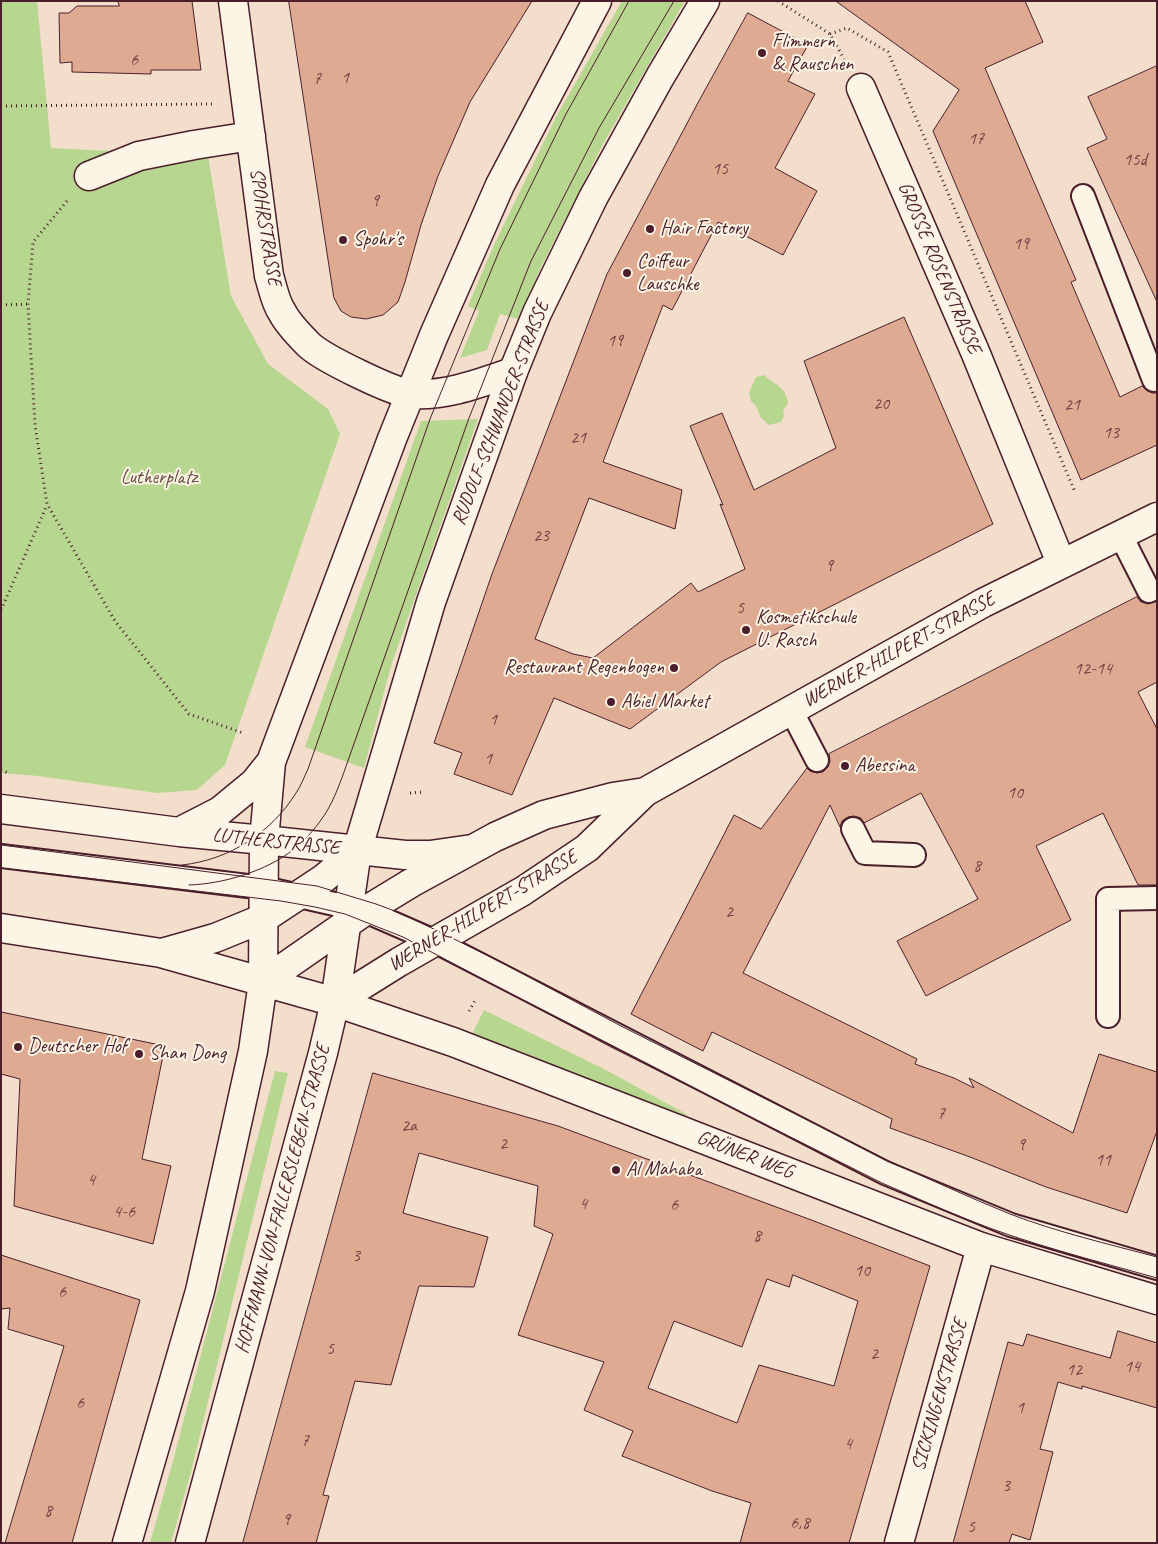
<!DOCTYPE html>
<html>
<head>
<meta charset="utf-8">
<style>
  body { margin:0 }
  #map { position:relative; width:1158px; height:1544px; overflow:hidden; background:#f3decc; font-family:Caveat,sans-serif }
  canvas { display:block }
  .frame { position:absolute; inset:0; border:2px solid #4a1f2b; pointer-events:none }
</style>
</head>
<body>
<div id="map">
<canvas width="1158" height="1544"></canvas>
<div class="frame"></div>
</div>
<script>
const ctx = document.querySelector('canvas').getContext('2d');
ctx.lineJoin = 'round';
function fillPath(path, color) { ctx.fillStyle = color; ctx.fill(path, 'evenodd'); }
function trace(path, color, width, dash) { ctx.strokeStyle = color; ctx.lineWidth = width; ctx.lineCap = dash ? 'butt' : 'round'; ctx.setLineDash(dash || []); ctx.stroke(path); }
function drawText(font, color, halo, rows, align = 'center') {
  ctx.font = font + ' Caveat,sans-serif'; ctx.lineWidth = 4; ctx.setLineDash([]); ctx.textBaseline = 'middle'; ctx.strokeStyle = halo; ctx.fillStyle = color; for (const [text, x, y, turn = 0] of rows) {
    ctx.save(); ctx.translate(x, y); ctx.rotate((+turn || 0) * Math.PI / 180); ctx.textAlign = isNaN(turn) ? turn : align; if (halo) ctx.strokeText(text, 0, 0); ctx.fillText(text, 0, 0); ctx.restore();
  }
}
fillPath(new Path2D(`
  M1,1H37L51,148L208,156L231,296L268,364L328,409L340,434L225,765L197,790L157,793L39,776L1,773Z
  M622,1H685L603,144L542,265L518,319L500,314L487,350L460,358L479,311L468,306L493,247L556,117Z
  M764,375C776,386 786,386 788,404L783,410L784,416L781,422L769,425L761,418L756,406L751,401L749,393L756,377Z
  M478,419L391,666L364,768L305,747L421,421Z
  M484,1010L606,1070L686,1114L689,1120L472,1034Z
  M275,1071L288,1073L191,1472L171,1543H150L173,1461Z`), '#b7d68f');
const building = new Path2D(`
  M118,1H192L201,70H151V74L72,72V62L60,63L59,13H69L77,6H119Z
  M289,1H532L470,102L438,176L421,225L405,282L398,302L383,315L366,319L351,317L341,311L334,298Z
  M836,1H1025L1043,42L985,68L1076,280L1071,282L1120,397L1142,386L1146,390L1152,393H1157V445L1081,480L933,131L959,90Z
  M748,13L808,45L788,81L815,94L775,168L817,191L783,255L718,222L672,310L663,305L603,462L682,490L675,529L589,498L535,639L573,654L593,658L691,583L698,592L745,569L720,504L723,505L690,426L722,413L754,490L836,448L804,361L904,317L993,524L721,662L630,729L554,698L512,795L454,774L462,753L434,743L492,574L607,274L700,99Z
  M1157,66V302L1087,148L1107,139L1088,97Z
  M1137,597L1141,602L1148,604L1157,601V682L1138,692L1157,729V885H1138L1103,813L1036,846L1071,920L926,996L897,941L978,899L921,793L864,823L861,818L854,816L848,817L842,821L840,827L830,805L743,973L917,1059L915,1064L954,1078L974,1088L969,1078L1073,1133L1099,1054L1157,1072V1131L1127,1213L1046,1187L970,1157L890,1128L892,1119L712,1032L703,1051L631,1014L734,815L761,829L807,768L810,771L817,773L823,772L828,767L830,761L829,754Z
  M1,1012L165,1046L142,1159L171,1166L153,1244L14,1206L20,1079L1,1074Z
  M373,1073L558,1126L814,1221L930,1266L849,1543H740L751,1503L712,1491L622,1456L633,1431L584,1410L604,1362L518,1335L553,1234L534,1226L538,1186L419,1153L403,1213L488,1237L474,1287L419,1286L391,1385L355,1381L323,1495L329,1496L316,1543H243ZM793,1275L858,1301L834,1386L759,1365L737,1423L648,1388L674,1321L742,1347L767,1279L789,1287Z
  M1,1255L140,1300L72,1543H5L64,1346L8,1329L10,1308L1,1309Z
  M1118,1331L1157,1343V1408L1082,1386V1389L1058,1382L1040,1449L1053,1452L1030,1540L1012,1534L1009,1543H953L1008,1342L1023,1346L1027,1334L1110,1358Z`);
fillPath(building, '#deaa92');
trace(building, '#4a1f2b', 1);
const lane = new Path2D(`
  M1083,196L1154,380
  M1120,534L1149,591
  M791,710L817,760
  M853,829L865,853L914,855
  M1,856L264,888L365,911L434,941L885,1173L1011,1225L1157,1268
  M1108,1016V899L1157,898`);
const street = new Path2D(`
  M233,1L269,276C273,288 275,302 282,312C287,322 301,337 309,345C323,358 394,393 412,394C447,396 480,383 513,372
  M861,88L976,354L1061,563
  M89,176L139,156L194,145L251,136
  M899,1543L981,1247`);
const secondary = new Path2D(`
  M1,809L179,832L264,840L405,855H430L472,849
  M179,832L220,811L254,783L271,762
  M1,928L161,953L335,1002L453,1042L981,1247L1157,1300
  M162,953L215,938L264,918L323,879L357,851
  M263,982L365,911L411,883L495,837L544,815L613,797L645,792
  M335,1002L399,962L523,891L587,848L645,792L983,603L1157,517
  M127,1543L200,1291L253,1051L263,982L264,840L271,762L392,439L434,335L500,185L597,1
  M190,1543L323,1053L335,1002L357,851L431,602L513,372L537,313L593,198L660,77L705,1`);
trace(lane, '#4a1f2b', 26);
trace(street, '#4a1f2b', 31);
trace(secondary, '#4a1f2b', 31);
trace(new Path2D(`
  M778,1L830,34L844,59
  M830,34L847,28L888,52L1075,492
  M1,106L212,104
  M67,201L33,242L28,304L35,425L47,504L115,621L189,714L243,733
  M1,305L28,304
  M1,610L47,505
  M1,770L8,773
  M410,793L422,792
  M469,1011L476,999`), '#4a1f2b', 3, [1, 4]);
trace(lane, '#fcf5e5', 22);
trace(street, '#fcf5e5', 28);
trace(secondary, '#fcf5e5', 28);
trace(new Path2D(`
  M1,845L317,886L376,904L403,914L497,960L621,1026L887,1160C927,1178 968,1197 1010,1214C1057,1232 1108,1244 1157,1257
  M182,865C229,860 271,833 296,793C301,786 304,777 308,769L430,419L500,249L566,114L629,1
  M1,868L281,901L315,907L345,914L403,937L611,1047L882,1183C910,1195 938,1208 966,1219C1028,1244 1093,1260 1157,1278
  M189,885C223,884 267,871 294,849C306,840 319,824 327,811C334,799 339,786 344,772L469,418L531,261L599,128L674,1`), '#4a1f2b', 1);
for (const [x, y, r, color] of [
  [762,53,5,"#4a1f2b"],
  [650,229,5,"#4a1f2b"],
  [343,240,5,"#4a1f2b"],
  [627,273,5,"#4a1f2b"],
  [746,630,5,"#4a1f2b"],
  [674,668,5,"#4a1f2b"],
  [611,702,5,"#4a1f2b"],
  [845,766,5,"#4a1f2b"],
  [18,1047,5,"#4a1f2b"],
  [139,1054,5,"#4a1f2b"],
  [616,1170,5,"#4a1f2b"]
]) { const dot = new Path2D(); dot.arc(x, y, r, 0, 2 * Math.PI); ctx.fillStyle = color; ctx.fill(dot); trace(dot, '#fcf5e5', 2); }
drawText('18px', '#6f4245', null, [
  ["6",134,60],
  ["1",345,78],
  ["7",317,79],
  ["17",976,139],
  ["15d",1135,160],
  ["15",720,169],
  ["9",375,201],
  ["19",1021,244],
  ["19",615,341],
  ["20",881,404],
  ["21",1072,405],
  ["13",1111,433],
  ["21",578,438],
  ["23",541,536],
  ["9",829,566],
  ["5",740,608],
  ["12-14",1093,669],
  ["1",493,720],
  ["1",488,759],
  ["10",1015,793],
  ["8",977,866],
  ["2",729,912],
  ["7",941,1114],
  ["2a",409,1126],
  ["2",503,1144],
  ["9",1021,1145],
  ["11",1103,1160],
  ["4",91,1180],
  ["4",583,1204],
  ["6",674,1205],
  ["4-6",124,1212],
  ["8",757,1236],
  ["3",356,1256],
  ["10",862,1271],
  ["6",62,1292],
  ["5",330,1349],
  ["2",874,1354],
  ["14",1132,1367],
  ["12",1074,1370],
  ["6",80,1403],
  ["1",1020,1408],
  ["7",305,1441],
  ["4",848,1444],
  ["3",1006,1486],
  ["8",48,1511],
  ["9",286,1520],
  ["6,8",800,1523],
  ["5",971,1527]
]);
drawText('20px', '#4a1f2b', '#fcf5e5', [
  ["Flimmern",772,42],
  ["& Rauschen",772,65],
  ["Hair Factory",660,229],
  ["Spohr's",353,240],
  ["Coiffeur",637,262],
  ["Lauschke",637,285],
  ["Kosmetikschule",756,618],
  ["U. Rasch",756,641],
  ["Restaurant Regenbogen",664,668,"right"],
  ["Abiel Market",621,702],
  ["Abessina",855,766],
  ["Deutscher Hof",28,1047],
  ["Shan Dong",149,1054],
  ["Al Mahaba",626,1170]
], 'left');
drawText('20px', '#4a1f2b', '#fcf5e5', [
  ["SPOHRSTRASSE",265,227,81],
  ["GROSSE ROSENSTRASSE",939,268,67],
  ["RUDOLF-SCHWANDER-STRASSE",501,413,-69],
  ["WERNER-HILPERT-STRASSE",899,650,-29],
  ["LUTHERSTRASSE",276,842,6],
  ["WERNER-HILPERT-STRASSE",483,911,-31],
  ["GRÜNER WEG",745,1155,21],
  ["HOFFMANN-VON-FALLERSLEBEN-STRASSE",283,1199,-75],
  ["SICKINGENSTRASSE",940,1395,-74]
]);
drawText('20px', '#654d44', '#fcf5e5', [
  ["Lutherplatz",159,478]
]);
</script>
</body>
</html>
